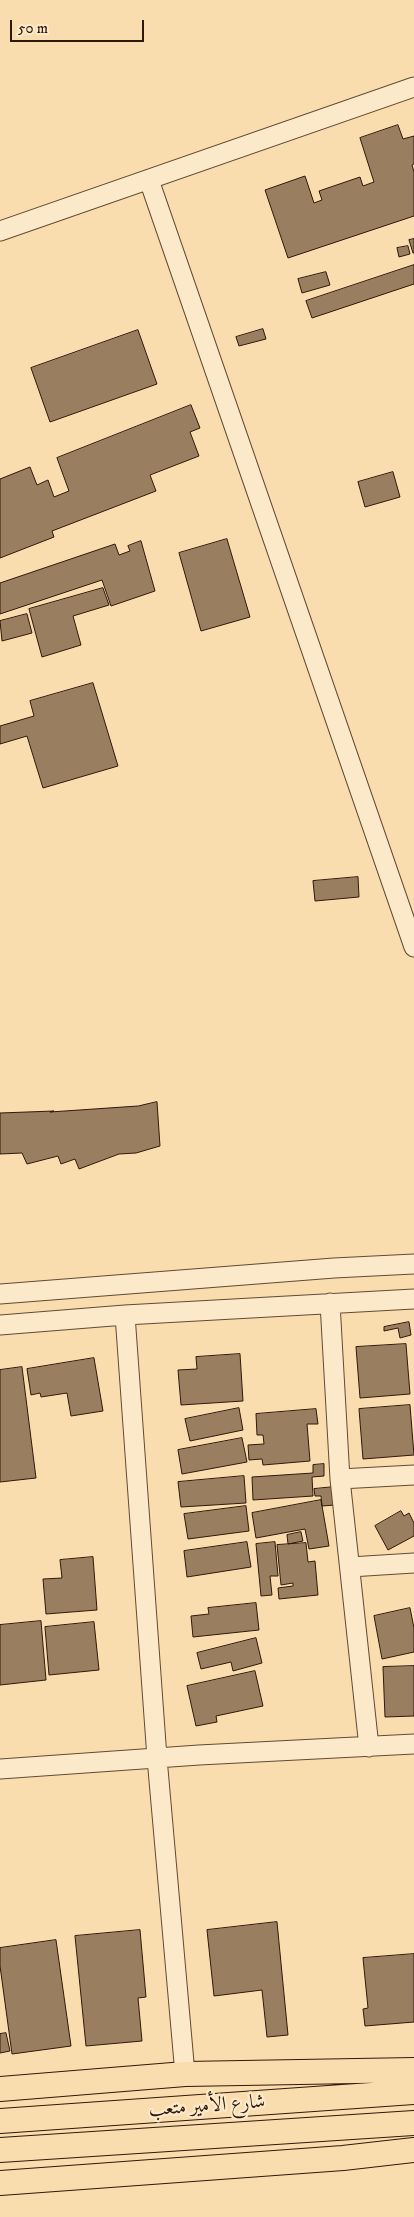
<!DOCTYPE html>
<html>
<head>
<meta charset="utf-8">
<style>
  body { margin:0 }
  #map { position:relative; width:414px; height:2217px; overflow:hidden; background:#faddae; font-family:"IM FELL DW Pica",serif }
  canvas { display:block }
  .scale { position:absolute; left:10px; top:20px; width:134px; height:22px; box-sizing:border-box; border:2px solid #2f190b; border-top:0; padding-left:6px; font-size:15px; line-height:18px; white-space:nowrap; color:#2f190b; -webkit-text-stroke:4px #fce9ca; paint-order:stroke }
</style>
</head>
<body>
<div id="map">
<canvas width="414" height="2217"></canvas>
<div class="scale">50 m</div>
</div>
<script>
const ctx = document.querySelector('canvas').getContext('2d');
ctx.lineJoin = 'round';
function fillPath(path, color) { ctx.fillStyle = color; ctx.fill(path, 'evenodd'); }
function trace(path, color, width, dash) { ctx.strokeStyle = color; ctx.lineWidth = width; ctx.lineCap = dash ? 'butt' : 'round'; ctx.setLineDash(dash || []); ctx.stroke(path); }
function drawText(font, color, halo, rows, align = 'center') {
  ctx.font = font + ' "IM FELL DW Pica",Amiri,serif'; ctx.lineWidth = 4.5; ctx.setLineDash([]); ctx.textBaseline = 'middle'; ctx.strokeStyle = halo; ctx.fillStyle = color; for (const [text, x, y, turn = 0] of rows) {
    ctx.save(); ctx.translate(x, y); ctx.rotate((+turn || 0) * Math.PI / 180); ctx.textAlign = isNaN(turn) ? turn : align; if (halo) ctx.strokeText(text, 0, 0); ctx.fillText(text, 0, 0); ctx.restore();
  }
}
const building = new Path2D(`
  M398,125L403,139L414,136V164L412,165L414,172V216L288,258L265,190L305,176L314,203L322,200L319,191L360,177L363,186L374,182L360,138Z
  M414,239V253H413L409,240Z
  M408,246L410,254L399,257L397,248Z
  M414,265V284L312,318L306,301Z
  M326,272L330,285L302,293L298,279Z
  M263,329L266,339L239,346L236,337Z
  M138,330L157,384L50,422L31,368Z
  M191,405L200,428L190,432L199,456L150,475L156,491L52,531L54,537L0,558V479L30,467L37,485L48,480L54,497L69,491L57,458Z
  M393,472L400,497L365,507L358,482Z
  M227,539L250,617L201,631L179,553Z
  M141,541L155,591L111,606L102,580L0,614V583L115,544L119,555L130,551L128,546Z
  M103,588L109,605L73,616L81,645L42,657L29,609Z
  M27,614L32,633L2,641L0,621Z
  M93,683L118,766L43,788L27,736L0,744V726L34,716L30,701Z
  M358,877L359,897L315,901L313,881Z
  M157,1102L160,1146L136,1153L119,1154L79,1169L75,1159L61,1164L58,1156L27,1164L22,1153L0,1154V1113L54,1111L50,1112L138,1106Z
  M409,1322L411,1335L400,1338L398,1328L384,1331V1327Z
  M406,1344L410,1394L360,1398L356,1347Z
  M240,1354L243,1401L181,1405L178,1370L197,1369L196,1357Z
  M94,1358L103,1411L71,1416L67,1393L41,1397L40,1393L31,1395L27,1369Z
  M22,1367L36,1478L0,1482V1370Z
  M410,1405L414,1455L363,1459L359,1409Z
  M239,1408L243,1430L190,1441L185,1419Z
  M316,1409L318,1424H307L310,1461L263,1465L262,1459L249,1460L248,1445L264,1444L263,1435H257L256,1414Z
  M242,1438L247,1462L182,1474L178,1450Z
  M324,1464V1476L312,1477L313,1496L253,1500L252,1477L313,1473V1465Z
  M244,1476L246,1503L181,1507L178,1482Z
  M334,1487L335,1505L322,1506L321,1496H315L314,1489Z
  M321,1500L329,1546L309,1549L305,1529L256,1538L252,1513Z
  M246,1506L249,1531L188,1539L184,1514Z
  M401,1511L404,1516L409,1513L414,1523V1536L388,1550L375,1526Z
  M301,1532L303,1541L288,1544L287,1535Z
  M247,1542L251,1567L187,1577L184,1551Z
  M275,1542L278,1576H270L272,1595L261,1596L256,1544Z
  M306,1543L308,1562L315,1561L318,1595L279,1599L278,1588L293,1586V1583L281,1585L277,1545Z
  M93,1557L97,1610L46,1614L43,1579L62,1578L60,1560Z
  M256,1603L259,1630L193,1637L191,1616L209,1614L208,1608Z
  M410,1608L414,1628V1652L382,1659L374,1616Z
  M41,1621L46,1680L0,1685V1625Z
  M94,1622L99,1670L49,1675L45,1627Z
  M256,1638L262,1663L233,1671L231,1662L201,1669L197,1653Z
  M414,1666V1716L385,1717L383,1667Z
  M255,1671L263,1706L216,1716L217,1722L196,1726L187,1686Z
  M277,1922L288,2035L267,2037L262,1990L214,1996L207,1930Z
  M140,1930L146,1997L138,1998L142,2041L86,2046L75,1936Z
  M56,1940L71,2046L12,2054L0,1966V1948Z
  M414,1954V2022L365,2026L363,2009L368,2008L363,1958Z
  M6,2033L10,2051L0,2053V2034Z`);
fillPath(building, '#997f60');
trace(building, '#2f190b', 1);
const minor = new Path2D(`
  M149,180L414,947
  M0,231L414,87
  M0,1294L334,1268L414,1264
  M330,1303L340,1479L369,1747
  M125,1315L157,1758L185,2074
  M0,1325L125,1315L414,1299
  M340,1479L414,1475
  M350,1567L414,1563
  M0,1769L199,1755L414,1744`);
const major = new Path2D(`
  M0,2089L185,2074L414,2070
  M0,2121L414,2092
  M0,2150L414,2123
  M0,2183L343,2158L414,2150`);
trace(minor, '#624a34', 21);
trace(major, '#2f190b', 26);
trace(minor, '#fce9ca', 19);
trace(major, '#faddae', 24);
drawText('20px', '#2f190b', '#fce9ca', [
  ["شارع الأمير متعب",207,2107,-4]
]);
</script>
</body>
</html>
